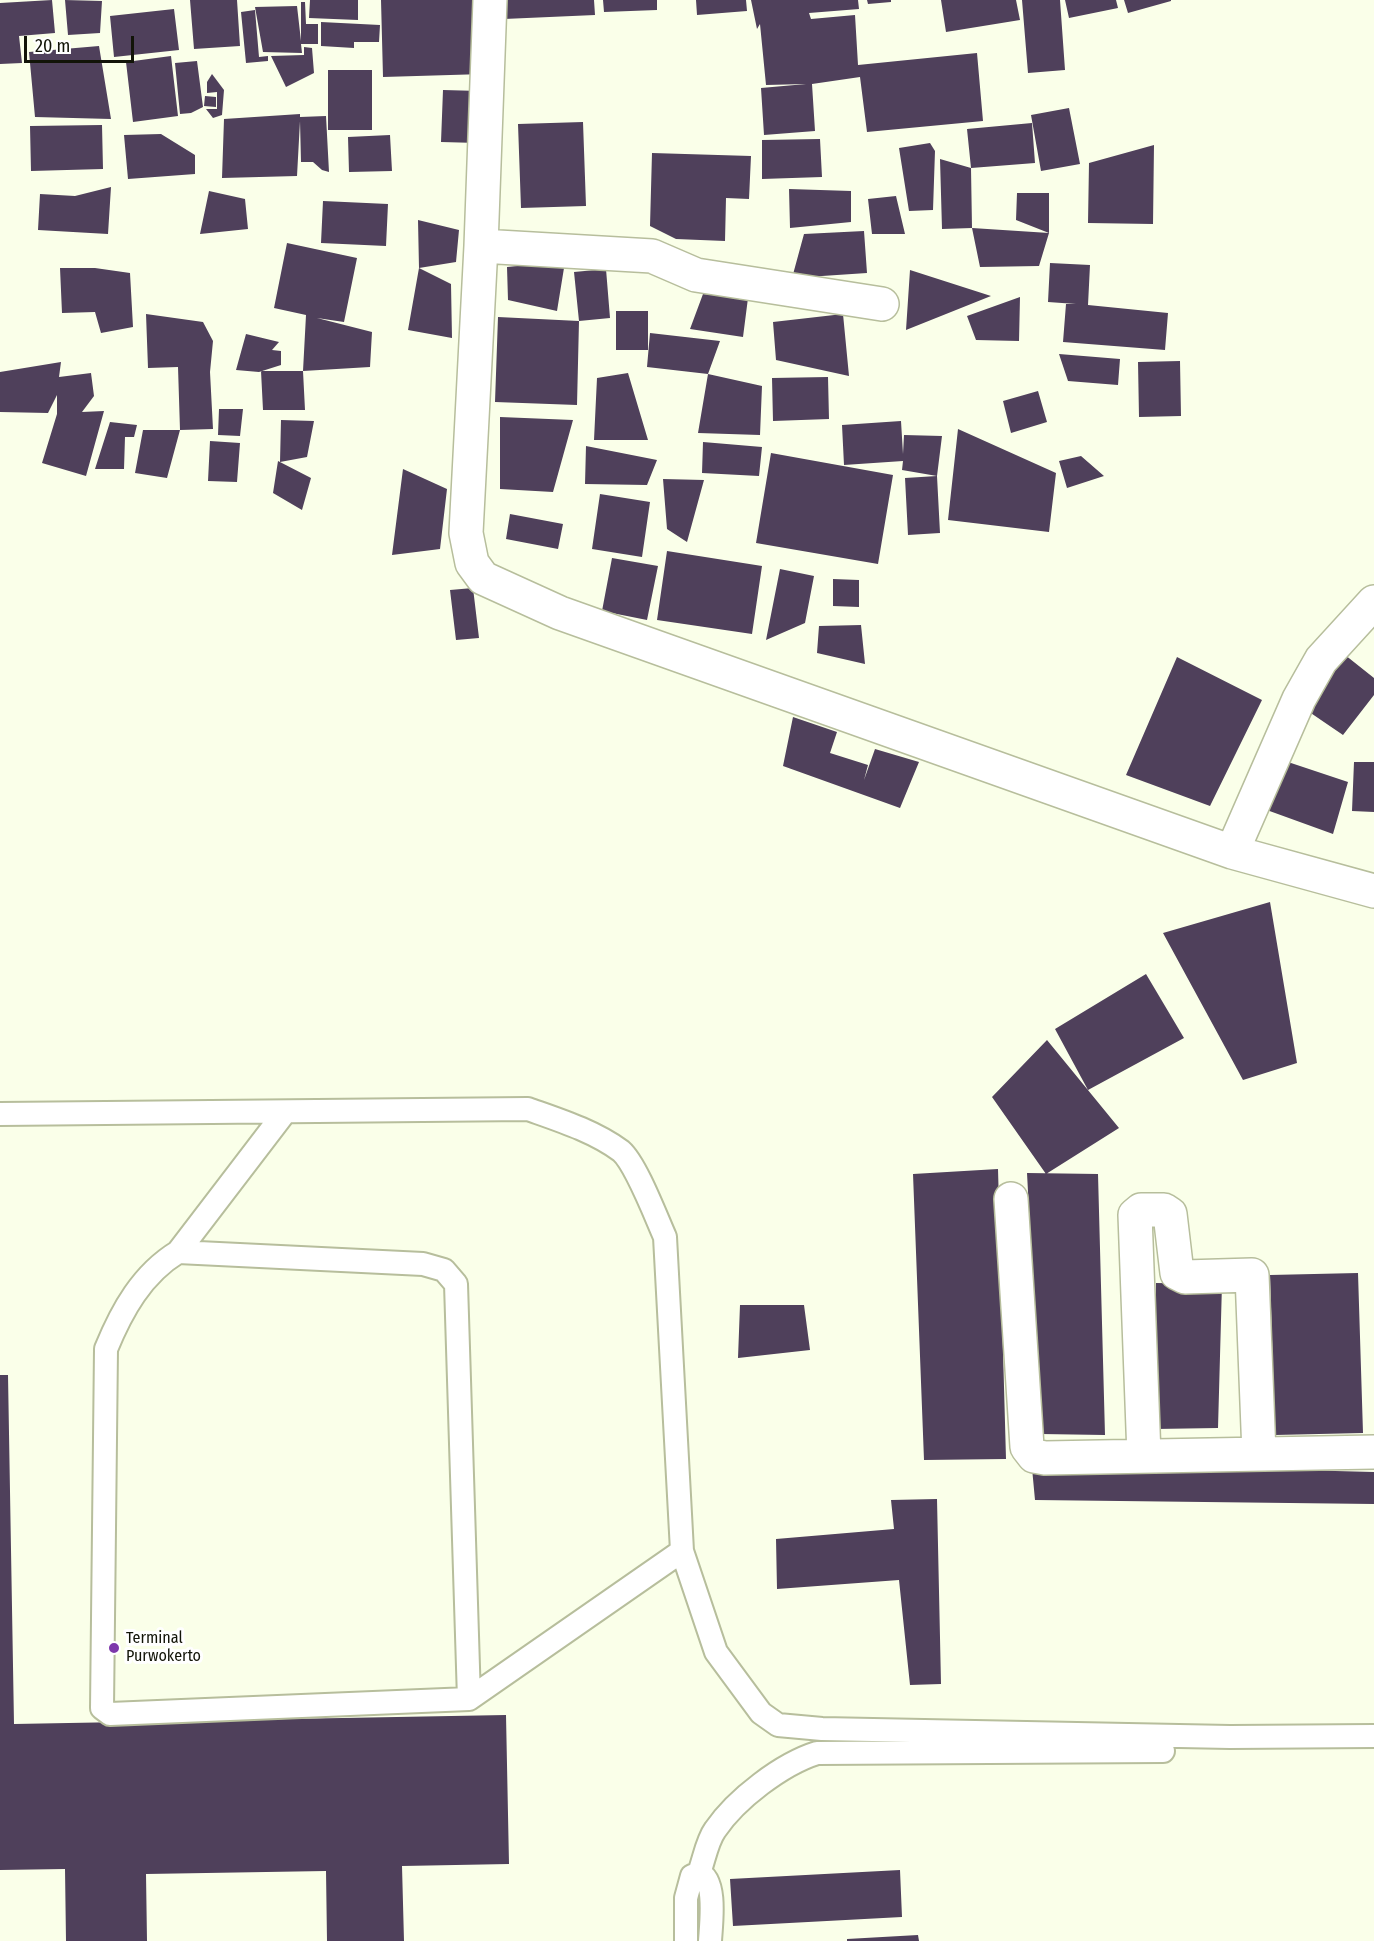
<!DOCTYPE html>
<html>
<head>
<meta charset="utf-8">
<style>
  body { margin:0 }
  #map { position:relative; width:1374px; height:1941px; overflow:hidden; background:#faffe9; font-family:"Fira Sans Condensed",sans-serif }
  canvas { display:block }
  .scale { position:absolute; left:24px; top:36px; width:110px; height:27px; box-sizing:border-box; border:3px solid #121408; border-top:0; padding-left:8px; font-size:18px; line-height:21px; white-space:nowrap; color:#121408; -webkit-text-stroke:4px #fff; paint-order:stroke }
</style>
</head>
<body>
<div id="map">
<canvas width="1374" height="1941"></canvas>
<div class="scale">20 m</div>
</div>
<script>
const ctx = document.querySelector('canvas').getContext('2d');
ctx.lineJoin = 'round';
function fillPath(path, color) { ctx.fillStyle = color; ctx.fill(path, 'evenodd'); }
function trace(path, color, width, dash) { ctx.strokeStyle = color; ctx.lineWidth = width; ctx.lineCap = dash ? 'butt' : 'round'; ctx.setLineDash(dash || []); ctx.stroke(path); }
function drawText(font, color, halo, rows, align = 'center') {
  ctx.font = font + ' "Fira Sans Condensed",sans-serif'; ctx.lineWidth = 6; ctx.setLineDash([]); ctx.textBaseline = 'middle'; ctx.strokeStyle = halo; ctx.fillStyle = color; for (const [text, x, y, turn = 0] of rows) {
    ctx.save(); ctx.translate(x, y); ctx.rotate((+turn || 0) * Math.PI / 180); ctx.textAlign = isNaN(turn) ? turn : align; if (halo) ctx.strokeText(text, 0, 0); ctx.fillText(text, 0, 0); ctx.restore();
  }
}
fillPath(new Path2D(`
  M52,0L55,33L19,36L22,63L0,64V3Z
  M65,0L102,1L100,33L68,35Z
  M190,0H237L240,46L194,49Z
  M310,0H358V20L309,18Z
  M381,0H482L484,74L383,77Z
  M503,0H594L595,15L504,19Z
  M603,0H657V10L604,12Z
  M696,0H746L747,11L697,15Z
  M751,0H858L859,9L809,13L811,19L855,15L858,65L977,53L983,121L867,132L860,77L812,84L815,131L764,135L761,88L806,84L766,85L760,24L757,29Z
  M867,0H891V2L868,4Z
  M941,0H1016L1020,20L946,32Z
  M1022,0H1060L1065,70L1028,73Z
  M1065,0H1116L1118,8L1069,18Z
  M1124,0H1171V1L1128,13Z
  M301,2H305L306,24H318V44H301L302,53L263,52L255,7L297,6L301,41Z
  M174,9L179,50L114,57L110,16Z
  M255,10L259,57L268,56V61L246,63L241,12Z
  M321,22L380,25L379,42H354V48L321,46Z
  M99,46L111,119L35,117L29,52Z
  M304,47L312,48L314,73L286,87L271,56L304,55Z
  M171,56L178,116L133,122L126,62Z
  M197,61L203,107L191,113L180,114L175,63Z
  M328,70H372V130H328Z
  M212,74L224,90L222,115L213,118L206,109H217V92L207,93V82Z
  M443,90L480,91L478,143L441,142Z
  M205,96L216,97V107L204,106Z
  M1069,108L1080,164L1041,171L1031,115Z
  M300,114V117L326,116L329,172L322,170L313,162H301L300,121L297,176L222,178L224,119Z
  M583,122L586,206L521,208L518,124Z
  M1032,123L1035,163L971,168L967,129Z
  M102,125L103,169L31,171L30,126Z
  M161,134L195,155V174L128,179L124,135Z
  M390,135L392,171L349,172L348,137Z
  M820,139L822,177L762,179V140Z
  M930,143L935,151L933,210L909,211L899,148Z
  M1154,145L1153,224L1088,223L1089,163Z
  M652,153L751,156L749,199L726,198L725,241L676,239L650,226Z
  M940,159L971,168L972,228L942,229Z
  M111,187L108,234L38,230L40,194L75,196Z
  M789,189L851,191V222L790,228Z
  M209,191L245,199L248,229L200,234Z
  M1017,193H1049V233L1016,220Z
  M896,196L905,234H872L868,199Z
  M323,201L388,204L386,246L321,243Z
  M418,220L459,230L456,262L419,268Z
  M972,228L1049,233L1039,266L980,267Z
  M864,231L867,273L792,278L804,234Z
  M287,243L357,258L344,322L317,318L372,332L370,367L303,371L305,410H263L261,371H303L306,315L274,308Z
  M570,261L564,268L557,311L508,300L507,267Z
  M1050,263L1090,265L1088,305L1168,313L1165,350L1063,342L1066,304H1076L1048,302Z
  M60,268H95L130,273L133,327L101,333L95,312L62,313Z
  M419,268L451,284L452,338L408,330Z
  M606,269L610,318L579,321L574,272Z
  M910,270L991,296L906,330Z
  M703,294L748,298L743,337L690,329Z
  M1020,297L1019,341L976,340L967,316Z
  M616,311H648V350H616Z
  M146,314L203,322L213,341L210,372L213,429L180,430L178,367L148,368Z
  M843,314L849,376L776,360L773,322Z
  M498,317L579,321L577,405L495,402Z
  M650,333L720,341L708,374L647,367Z
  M246,334L279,342L272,350L281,351V365L259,372L236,370Z
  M1059,354L1120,359L1118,385L1068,381Z
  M1180,361L1181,416L1139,417L1138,362Z
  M61,362L59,377L91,373L94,396L82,412L104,411L86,476L42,463L57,414V395L48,413L0,412V372Z
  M628,373L648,440H594L597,378Z
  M708,374L762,386L760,435L698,433Z
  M828,377L829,419L773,421L772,378Z
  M1038,391L1047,422L1011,433L1003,401Z
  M219,409H243L240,436L218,435Z
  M500,417L573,420L553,492L500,489Z
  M281,420L314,421L307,457L280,462Z
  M901,421L903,454L904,435L942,436L937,476L902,470L903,461L844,465L842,425Z
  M110,422L137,425L134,437H125L124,469H95Z
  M958,429L1056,473L1049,532L948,520Z
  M143,430H180L167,478L135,473Z
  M210,441L240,443L237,482L208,481Z
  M703,442L762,447L759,476L702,473Z
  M586,446L657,460L647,485L585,484Z
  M771,453L893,475L878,564L756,543Z
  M1081,456L1104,476L1067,488L1059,461Z
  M278,461L311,478L302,510L273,493Z
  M403,469L447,489L440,549L392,555Z
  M937,476L940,533L908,535L905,478Z
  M663,479L704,480L687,542L667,529Z
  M600,494L650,502L642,557L592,549Z
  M510,514L563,524L558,549L506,539Z
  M667,551L762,566L752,634L657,620Z
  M612,558L658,566L647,620L602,611Z
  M780,569L814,576L805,623L766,640Z
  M833,579L859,580V607L833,606Z
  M473,588L479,638L456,640L450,590Z
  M861,625L865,664L817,653L819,626Z
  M1335,647L1374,678V695L1343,735L1299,705Z
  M1177,657L1262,700L1210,806L1126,775Z
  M793,717L837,732L830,753L868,765L864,780L875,749L919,762L900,808L783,766Z
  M1288,762L1348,782L1333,834L1264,809Z
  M1354,762H1374V812L1352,811Z
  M1270,902L1297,1063L1243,1080L1163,933Z
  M1146,974L1184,1038L1088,1090L1055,1029Z
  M1047,1040L1119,1128L1046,1174L992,1097Z
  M998,1169L1006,1459L924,1460L913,1174Z
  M1027,1173L1098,1174L1105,1435L1041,1434Z
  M1358,1273L1363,1433L1275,1435L1270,1275Z
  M1156,1283L1222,1284L1218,1428L1155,1429Z
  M740,1305H804L810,1350L738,1358Z
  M0,1375H8L14,1724L506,1715L509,1864L402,1866L404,1941H327L326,1871L146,1874L147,1941H66L65,1869L0,1870Z
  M1032,1468H1219L1374,1472V1504L1035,1500Z
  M937,1499L941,1684L910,1685L899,1580L777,1589L776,1539L894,1529L891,1500Z
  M900,1870L902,1917L733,1926L730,1879Z
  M918,1935L919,1941H847V1939Z`), '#4f405b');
const lane = new Path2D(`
  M0,1114L528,1109C559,1120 594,1131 621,1151C636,1164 656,1217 665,1237L682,1551L716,1652L761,1713L778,1725L822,1729L1230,1737L1374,1736
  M178,1252L423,1264L444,1270L456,1284L469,1699L110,1714L102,1708L106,1349C122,1310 142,1274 178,1252L285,1112
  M469,1699L682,1551
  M699,1873C717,1880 711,1924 710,1941
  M686,1941V1898L692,1876L699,1873C704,1860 707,1841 715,1830C736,1799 782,1764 817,1753L1163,1751`);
const street = new Path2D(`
  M490,0L481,246L466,533L472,563L483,578L560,613L1232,852L1374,891
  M481,246L652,256L696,275L882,304
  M1232,852L1299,699L1321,660L1374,602
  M1011,1199L1027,1447L1034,1456L1045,1458L1374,1452
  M1144,1456L1135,1215L1141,1210H1164L1170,1214L1177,1273L1185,1277L1252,1275L1259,1454`);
trace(lane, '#b7be9c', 26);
trace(street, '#b7be9c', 36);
trace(lane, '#fff', 22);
trace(street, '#fff', 33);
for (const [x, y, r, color] of [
  [114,1648,6,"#7d38ab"]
]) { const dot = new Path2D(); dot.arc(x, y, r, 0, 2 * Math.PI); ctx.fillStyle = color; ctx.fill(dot); trace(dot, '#fff', 2); }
drawText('16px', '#121408', '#fff', [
  ["Terminal",126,1639],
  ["Purwokerto",126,1657]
], 'left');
</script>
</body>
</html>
